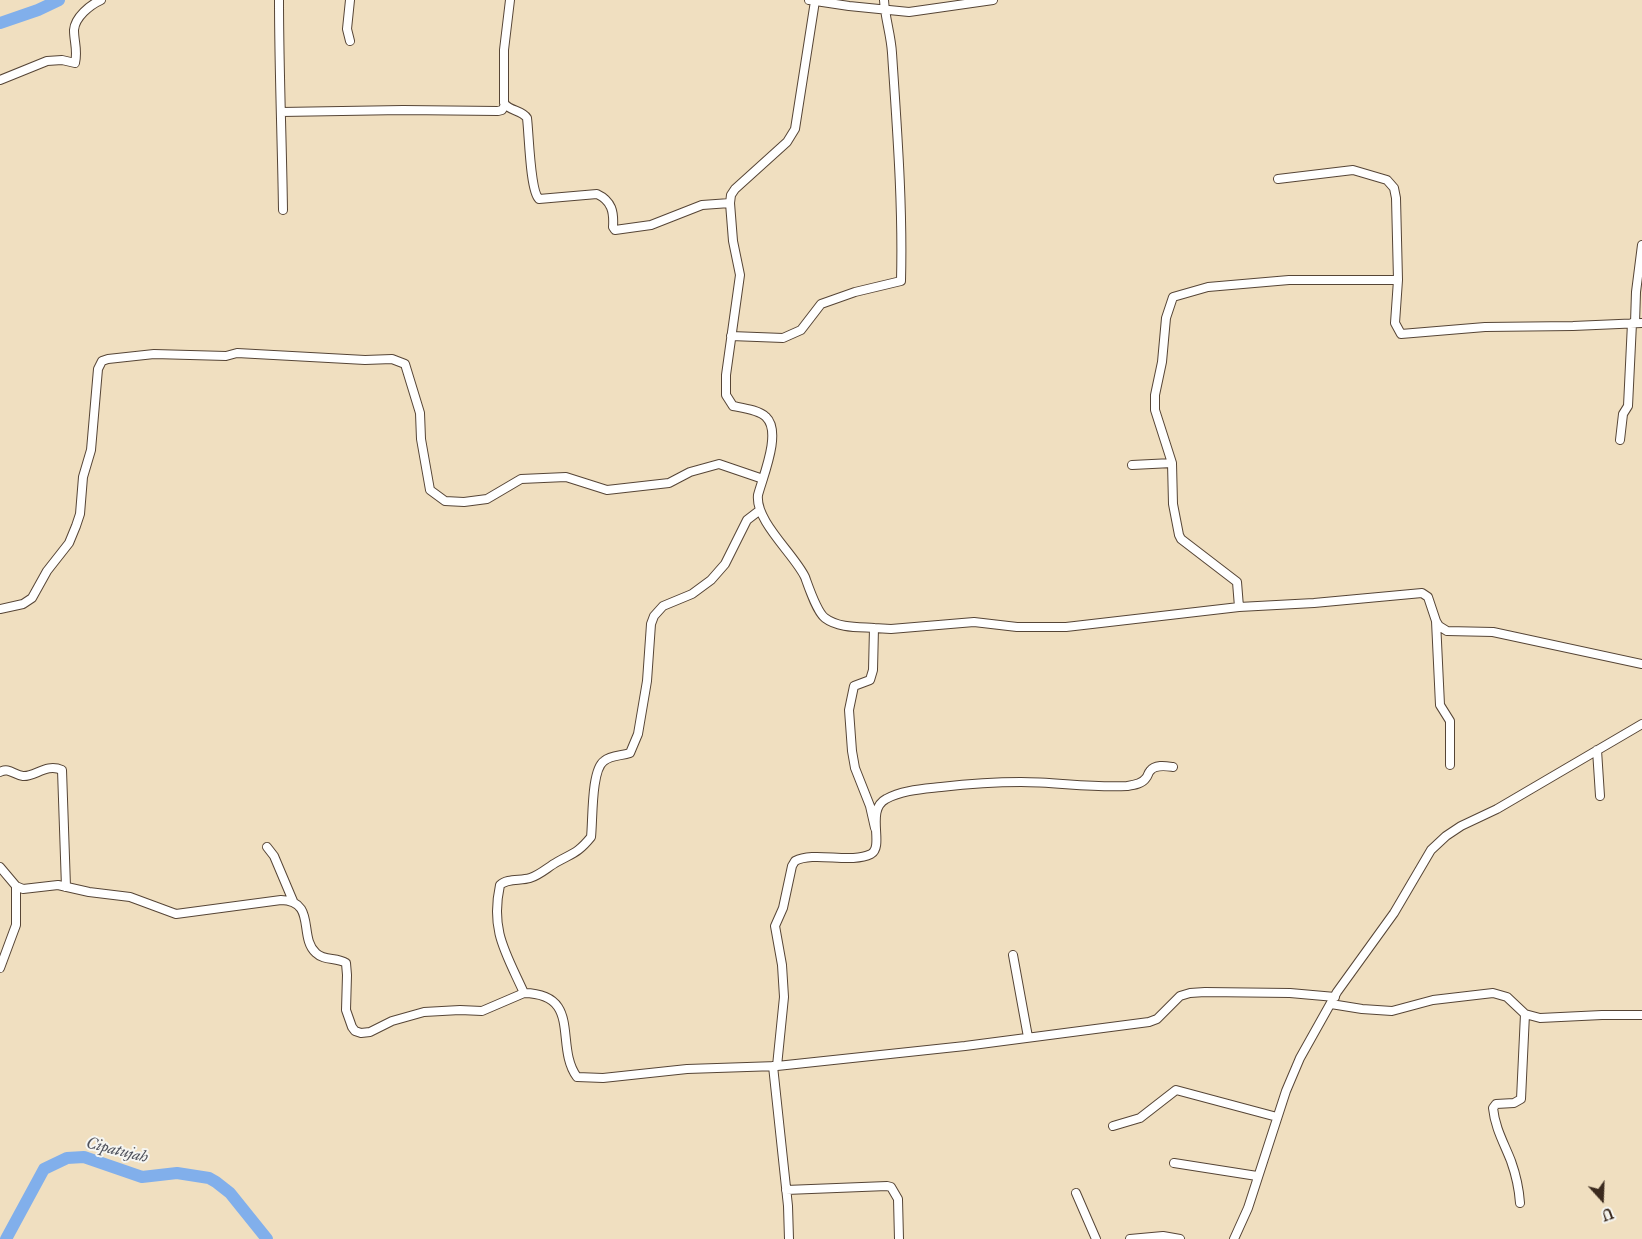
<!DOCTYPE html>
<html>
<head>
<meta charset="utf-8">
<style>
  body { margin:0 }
  #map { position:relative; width:1642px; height:1239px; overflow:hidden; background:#f0dfc0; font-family:"IM FELL Great Primer",serif }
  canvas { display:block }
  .north { position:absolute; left:1577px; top:1174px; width:50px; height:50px; -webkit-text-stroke:4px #f6f6f2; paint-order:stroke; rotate:160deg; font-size:14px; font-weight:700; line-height:20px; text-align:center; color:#3b2a1e }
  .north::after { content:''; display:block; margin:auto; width:18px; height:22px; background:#3b2a1e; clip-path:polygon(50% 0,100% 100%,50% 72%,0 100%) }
</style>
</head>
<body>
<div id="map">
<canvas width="1642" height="1239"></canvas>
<div class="north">U</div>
</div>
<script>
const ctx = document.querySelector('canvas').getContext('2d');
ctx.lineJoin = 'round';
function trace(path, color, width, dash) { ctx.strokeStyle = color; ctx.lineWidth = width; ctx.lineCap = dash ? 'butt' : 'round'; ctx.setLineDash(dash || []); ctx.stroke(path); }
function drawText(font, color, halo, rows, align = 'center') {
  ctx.font = font + ' "IM FELL Great Primer",serif'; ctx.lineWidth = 4; ctx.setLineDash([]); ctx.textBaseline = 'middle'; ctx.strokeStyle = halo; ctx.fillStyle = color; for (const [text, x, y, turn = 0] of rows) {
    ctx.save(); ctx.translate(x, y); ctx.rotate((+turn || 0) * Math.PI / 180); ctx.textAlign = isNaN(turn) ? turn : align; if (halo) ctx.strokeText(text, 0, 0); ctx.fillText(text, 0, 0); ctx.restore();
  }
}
trace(new Path2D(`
  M0,23L38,10L59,0
  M6,1239L44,1169L67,1158L84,1157L142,1177L177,1173L209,1178L216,1182L230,1193L267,1239`), '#81afeb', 12);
const minor = new Path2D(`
  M279,0C279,70 282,140 283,210
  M510,0L504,50V103C509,111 522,110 527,118C529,133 530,191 539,199L597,194C612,201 614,212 613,227L615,230L651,225L702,205L730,203
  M809,0L849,6L909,12L993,0
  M815,1L795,129L787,142L735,189L731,195L730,203L733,241L740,275L726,375V395L733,406C743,408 759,410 766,417C782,432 763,476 758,495C755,521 794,554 805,577C809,588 817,612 825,618C838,628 859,627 874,628
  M350,41L347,29L350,0
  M0,80L47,61L62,60L75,63C78,50 74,42 74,30C75,17 90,5 101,0
  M281,112L403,110L498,111L502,110L505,105
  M1278,179L1353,170L1387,180L1394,188L1396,198L1398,280L1395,323L1401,334L1485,327L1573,326L1642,323
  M1635,323L1636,292L1642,245
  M731,336L783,338L801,330L821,304L855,292L901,281C903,205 897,129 892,53C891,35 885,18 884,0
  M1620,440L1623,414L1628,406L1632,323
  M1132,465L1172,463
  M760,510L747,520L725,564L711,580L692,594L663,606L654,616L651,624L647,681L638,734L630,753C621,756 611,755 604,761C591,770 593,820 591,837C578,853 573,853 557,862C548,867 540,875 530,878C521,881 507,878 500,885C490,931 506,953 524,993C583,994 554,1046 577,1077L603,1078L687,1069L777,1066L965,1046L1149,1022L1157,1019L1180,996L1190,993L1205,992L1290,993L1335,997
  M1239,607L1237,582L1181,539L1179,535L1173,504L1172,463L1155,410V395L1162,362L1166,318L1173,297L1208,287L1289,280H1398
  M0,609L23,604L32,598L47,571L69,543L76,526L80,514L83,477L91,450L98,369L102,361L108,359L154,354L226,356L237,353L365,360L392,359L405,364L420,413L421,439L430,490L445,501L464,502L487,499L521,479L566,477L607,490L669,483L690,472L719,464L763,479
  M1436,621L1440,705L1450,721V765
  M1597,750L1600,796
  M0,772C9,767 14,775 23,776C35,777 46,763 62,770L66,887
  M875,828L870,806L855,768L852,751L849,710L854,686L870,680L873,670L874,628L891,629L974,622L1017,627H1066L1239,607L1314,603L1422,593L1428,597L1436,621L1439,626L1447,631L1493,632L1642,664
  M267,847L274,856L293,901
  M0,867L16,886L23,889L58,885L89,892L130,897L176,914L281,900C317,901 298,937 316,953C324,961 337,957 346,963L347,975L346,1010L352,1027L355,1031L361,1033L370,1032L392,1021L424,1012L460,1010L482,1011L524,993
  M1013,955L1028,1037
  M0,968L16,925V886
  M1331,1004L1362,1009L1392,1011L1433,1000L1493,993L1507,997L1525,1014L1540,1018L1602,1015H1642
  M773,1066L788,1206L789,1239
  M777,1066L784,997L782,965L775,926L783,908L792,866L795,861C814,851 851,864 871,854C885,846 865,810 886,799C902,790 923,789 941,787C967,784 995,782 1021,782C1056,782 1092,788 1127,786C1134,785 1142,784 1146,778C1148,776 1148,773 1150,771C1155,764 1166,766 1173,767
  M1113,1126L1140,1118L1176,1090L1277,1117
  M1174,1163L1257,1176
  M786,1190L887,1186L891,1187L898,1199L899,1239
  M1076,1193L1096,1239
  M1520,1203C1519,1188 1516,1175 1511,1161C1504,1143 1495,1128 1493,1108L1496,1104L1514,1103L1521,1099L1525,1014
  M1130,1239L1163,1236L1180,1239
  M1234,1239L1248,1208L1286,1091L1300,1058L1337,992L1394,913L1431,850L1446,836L1461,826L1497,809L1642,724`);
trace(minor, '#564536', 10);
trace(minor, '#fff', 8);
drawText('italic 16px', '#50525c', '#f6f6f2', [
  ["Cipatujah",117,1151,14]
]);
</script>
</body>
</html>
